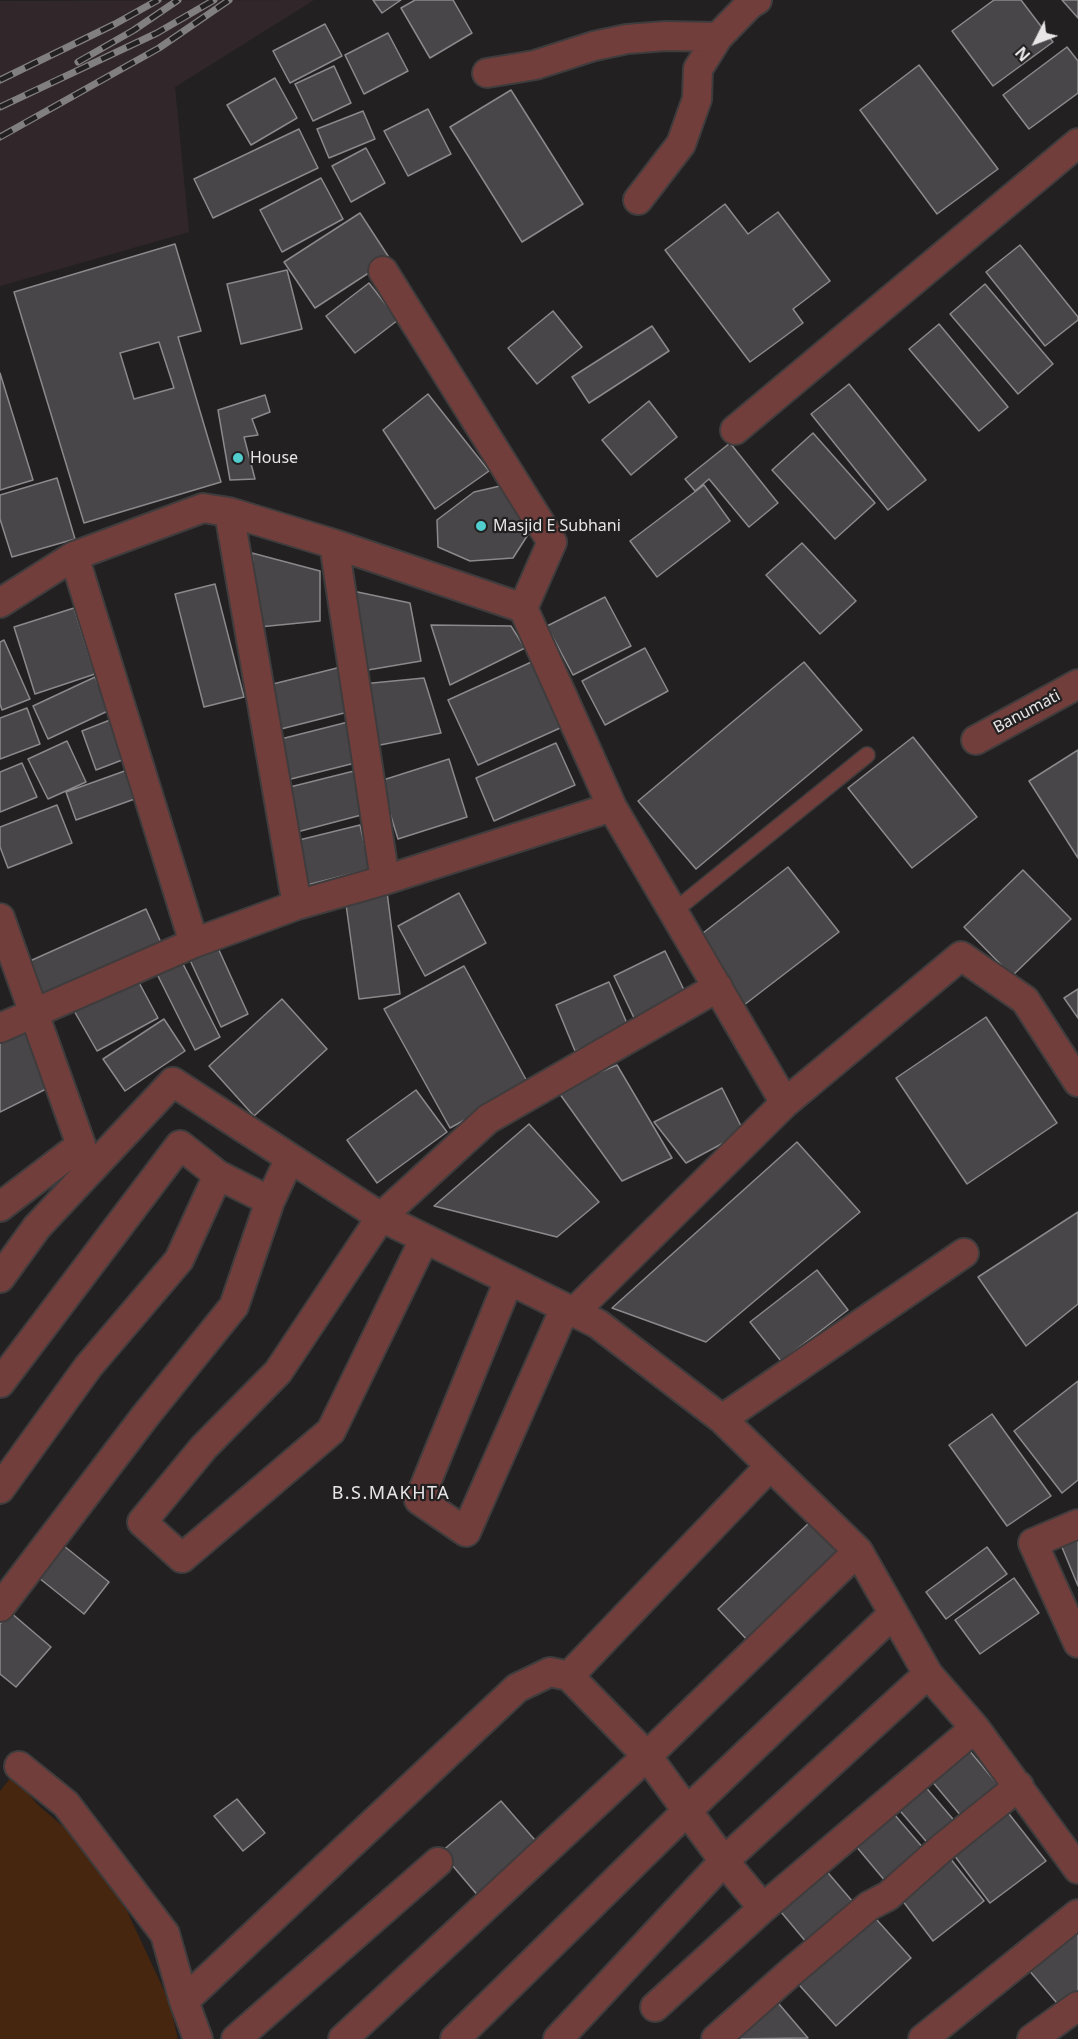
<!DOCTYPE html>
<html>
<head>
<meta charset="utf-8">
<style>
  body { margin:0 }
  #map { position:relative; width:1078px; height:2039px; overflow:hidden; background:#232021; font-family:"Noto Sans",sans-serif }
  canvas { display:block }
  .north { position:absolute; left:1006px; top:12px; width:60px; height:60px; -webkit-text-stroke:4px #232021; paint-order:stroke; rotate:228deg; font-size:16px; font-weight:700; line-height:24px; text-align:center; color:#e8e6e7 }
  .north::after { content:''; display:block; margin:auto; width:21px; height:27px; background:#e8e6e7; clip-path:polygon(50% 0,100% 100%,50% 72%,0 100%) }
</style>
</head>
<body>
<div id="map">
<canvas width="1078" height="2039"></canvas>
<div class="north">N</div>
</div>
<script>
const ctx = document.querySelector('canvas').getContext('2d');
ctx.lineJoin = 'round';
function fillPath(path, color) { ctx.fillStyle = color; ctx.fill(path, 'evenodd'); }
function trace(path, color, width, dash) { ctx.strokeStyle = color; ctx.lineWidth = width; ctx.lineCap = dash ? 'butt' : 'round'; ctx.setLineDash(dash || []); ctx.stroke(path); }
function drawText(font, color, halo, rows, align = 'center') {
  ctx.font = font + ' "Noto Sans",sans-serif'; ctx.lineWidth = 4.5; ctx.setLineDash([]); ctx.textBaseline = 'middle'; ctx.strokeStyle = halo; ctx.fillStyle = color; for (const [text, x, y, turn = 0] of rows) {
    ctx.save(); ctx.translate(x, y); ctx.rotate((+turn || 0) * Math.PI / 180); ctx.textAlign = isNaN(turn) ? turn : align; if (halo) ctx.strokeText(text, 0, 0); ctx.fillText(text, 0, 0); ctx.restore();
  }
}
fillPath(new Path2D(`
  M314,0L175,87L189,232L0,286V1Z`), '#31272b');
fillPath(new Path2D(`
  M13,1775L37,1804L81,1842L127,1911L169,2001L178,2039H0V1791Z`), '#46260e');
const building = new Path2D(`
  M373,0H401L382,13Z
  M415,0H453L472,33L430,58L401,8Z
  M994,0H1021L1053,42L993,86L952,31Z
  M1062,0H1078V18Z
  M325,24L342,56L290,83L273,51Z
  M388,33L408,71L364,94L345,55Z
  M1067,47L1078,61V93L1029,129L1003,95Z
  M919,65L998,169L937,214L860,110Z
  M334,66L351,103L313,121L295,84Z
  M275,78L297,118L251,145L227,105Z
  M511,90L583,204L522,242L450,127Z
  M428,109L451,154L408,176L384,131Z
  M363,111L375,139L329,158L317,129Z
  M299,129L318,168L213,218L194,179Z
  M366,148L385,183L351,202L332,166Z
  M321,178L343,219L282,252L260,210Z
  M725,204L748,234L778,212L830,281L793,309L803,323L750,362L665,250Z
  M360,213L390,259L315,308L284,262Z
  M175,244L201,331L178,337L221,482L84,523L14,292ZM159,342L174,388L134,399L120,353Z
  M1020,245L1078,317V320L1045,346L986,272Z
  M287,270L302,329L241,344L227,284Z
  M369,283L398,320L355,353L326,316Z
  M985,284L1053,364L1018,394L950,314Z
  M553,311L582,347L537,384L508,348Z
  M939,324L1008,407L979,431L909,349Z
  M652,326L669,351L589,403L572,377Z
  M0,373L33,480L0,490Z
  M849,384L926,480L888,510L811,414Z
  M428,394L489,471L435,509L383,430Z
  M265,395L270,412L252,419L258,435L244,437L255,479L230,480L218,410Z
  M649,401L677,437L631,475L602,440Z
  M813,433L875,503L835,539L772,470Z
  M730,443L778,503L749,527L709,479L695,491L685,479Z
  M57,478L75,539L12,557L0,519V495Z
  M704,485L730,521L657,577L630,541Z
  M500,486L529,533L513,558L470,561L438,547L437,520L474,492Z
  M802,543L856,601L820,634L766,575Z
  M252,553L320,571V621L259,627Z
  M215,584L244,697L204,707L175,594Z
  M348,590L410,603L421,661L362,671Z
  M605,597L631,646L573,675L547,626Z
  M74,608L95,674L35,694L14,627Z
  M431,625L511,626L525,648L450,685Z
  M4,640L30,699L2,710L0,704V642Z
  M645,648L668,691L605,725L582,681Z
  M538,659L569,724L478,765L448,700Z
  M804,662L862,730L696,869L638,801Z
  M341,667L352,711L277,730L265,686Z
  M95,677L110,710L48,739L33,706Z
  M424,678L441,733L375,746L362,684Z
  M27,708L40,744L0,759V718Z
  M115,718L130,757L96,770L82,731Z
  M348,722L359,762L283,781L273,741Z
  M913,737L977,817L912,868L848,788Z
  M67,741L86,782L48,799L28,759Z
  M556,743L575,785L494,821L476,778Z
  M1078,750V858L1029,781Z
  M449,759L467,817L398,839L380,781Z
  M22,763L37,797L0,812V772Z
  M133,768L143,796L76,820L66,792Z
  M358,770L369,813L297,832L286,788Z
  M57,805L72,843L8,868L0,847V827Z
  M360,825L370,869L303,886L291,842Z
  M788,867L839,932L744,1005L694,940Z
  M1023,870L1071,919L1012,976L964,927Z
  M387,892L400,994L359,999L345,897Z
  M459,893L486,943L425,976L398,926Z
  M146,909L163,947L39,1002L21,965Z
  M218,948L248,1014L221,1027L190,960Z
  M665,951L687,996L635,1020L614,976Z
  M179,956L220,1037L195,1050L154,968Z
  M464,966L529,1085L450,1128L384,1009Z
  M135,975L158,1018L97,1051L73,1009Z
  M609,982L629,1028L575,1051L556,1005Z
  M1078,989V1018L1064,998Z
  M282,999L327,1049L254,1116L209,1066Z
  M986,1017L1057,1123L967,1184L896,1078Z
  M164,1019L185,1051L125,1091L103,1059Z
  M24,1025L54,1085L0,1112V1037Z
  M617,1065L672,1158L622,1181L557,1090Z
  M722,1088L744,1132L686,1163L654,1122Z
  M416,1090L447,1132L377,1183L347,1140Z
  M529,1124L599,1202L557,1237L434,1206Z
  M797,1142L860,1212L706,1342L612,1308Z
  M1078,1212V1304L1026,1346L978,1277Z
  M817,1270L848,1310L781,1361L750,1322Z
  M1078,1381V1480L1062,1493L1014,1431Z
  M992,1414L1051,1496L1007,1526L949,1445Z
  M810,1522L842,1557L750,1643L718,1609Z
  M1078,1532V1586L1059,1540Z
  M59,1542L109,1582L84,1614L34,1574Z
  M987,1547L1007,1574L946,1619L926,1592Z
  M1014,1578L1039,1613L980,1654L955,1620Z
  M10,1612L51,1647L16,1687L0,1674V1624Z
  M968,1749L1004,1792L967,1823L931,1780Z
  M923,1784L958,1825L931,1847L896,1806Z
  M237,1799L265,1833L243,1851L214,1816Z
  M501,1801L541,1847L480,1898L441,1852Z
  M1002,1805L1046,1861L990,1903L948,1847Z
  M888,1807L930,1856L891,1888L850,1839Z
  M946,1853L984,1901L933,1941L896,1892Z
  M823,1867L859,1909L812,1949L776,1906Z
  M868,1910L911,1958L836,2026L793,1978Z
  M1078,1929V1996L1062,2009L1022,1962Z
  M773,1997L808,2038L730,2039Z`);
fillPath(building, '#494649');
trace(building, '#8c898c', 1.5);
const service = new Path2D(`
  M673,912L867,755`);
const minor = new Path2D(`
  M487,73L535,65L594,46L627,39L666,36L718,37
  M638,200L681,144L697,99L698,69L718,37L749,5L757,0
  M383,271L552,542L523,608
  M735,430L1078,143
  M229,512L297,905
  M334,544L385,880
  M74,556L194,943
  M0,603L74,556L203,508L229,512L334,544L523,608L612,807L785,1103L574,1312
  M976,740L1078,684
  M0,918L81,1145L0,1207
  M0,1028L194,943L297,905L385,880L612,807
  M173,1082L381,1217L598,1324L722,1419L858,1551L928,1674L975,1728L1078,1869
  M785,1103L961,956L1025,1000L1078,1082
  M424,1240L331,1431L182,1558L142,1522L204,1447L278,1372L381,1217L488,1119L718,987
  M0,1278L37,1227L173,1082
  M509,1280L419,1500L466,1532L565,1308
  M0,1383L180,1145L218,1175L270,1201
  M722,1419L964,1253
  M0,1489L88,1367L179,1260L218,1175
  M1078,1524L1033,1543L1078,1643
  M0,1607L146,1415L234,1306L270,1201L290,1158
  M569,1676L770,1466
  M19,1766L66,1804L165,1934L184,2001L198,2039
  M184,2001L517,1688L550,1672L569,1676L647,1756L724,1861L763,1908L975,1728
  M655,2007L763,1908
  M236,2039L438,1862
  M343,2039L647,1756L858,1551
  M455,2039L688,1810L893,1614
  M558,2039L724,1861L928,1674
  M716,2039L790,1973L869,1906L888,1896L942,1848L1019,1786
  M923,2039L1078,1914
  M1032,2039L1078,2006`);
trace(service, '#3f3c3d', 18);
trace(minor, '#3f3c3d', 32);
trace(service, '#723e3b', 15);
trace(minor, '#723e3b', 28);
const rail = new Path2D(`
  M78,62L134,30L178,0
  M0,80L115,24L158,0
  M0,107L157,33L214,0
  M0,137L159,48L229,0`);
trace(rail, '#827f80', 7);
trace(rail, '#232021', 4.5, [14]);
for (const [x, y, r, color] of [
  [238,458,6,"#52cdcd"],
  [481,526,6,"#52cdcd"]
]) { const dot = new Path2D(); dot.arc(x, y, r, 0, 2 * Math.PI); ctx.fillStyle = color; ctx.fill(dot); trace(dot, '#232021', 2); }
drawText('16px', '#e8e6e7', '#232021', [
  ["House",250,458],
  ["Masjid E Subhani",493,526]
], 'left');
drawText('16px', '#e8e6e7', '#232021', [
  ["Banumati",1027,712,-28]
]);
ctx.letterSpacing = '1.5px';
drawText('18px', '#e8e6e7', '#232021', [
  ["B.S.MAKHTA",391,1494]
]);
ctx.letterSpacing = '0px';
</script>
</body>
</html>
